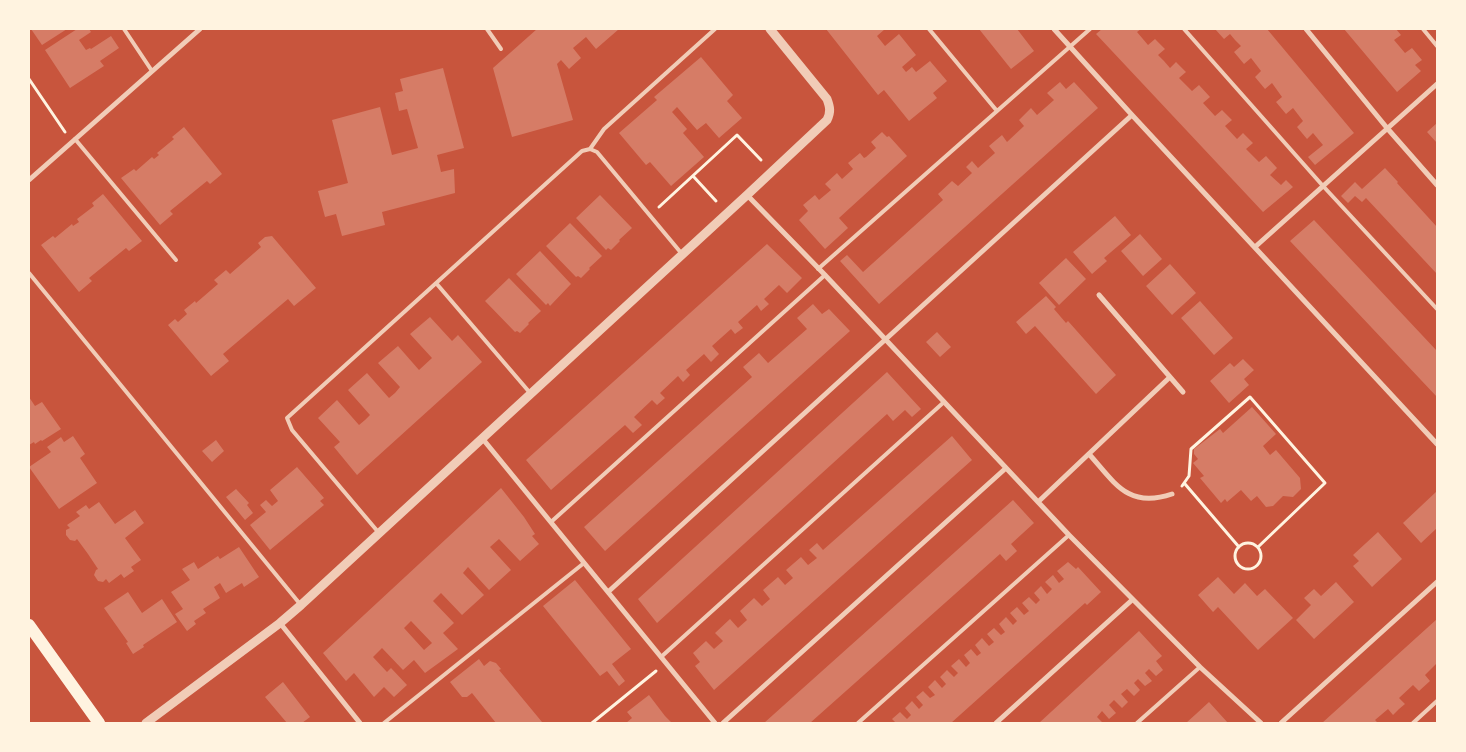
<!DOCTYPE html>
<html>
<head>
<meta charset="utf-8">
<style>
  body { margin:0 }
  #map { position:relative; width:1466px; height:752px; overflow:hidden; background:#c8553d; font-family:Signika,sans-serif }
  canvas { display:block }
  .frame { position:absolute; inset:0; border:30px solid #fff3e0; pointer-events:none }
</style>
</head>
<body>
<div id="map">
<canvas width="1466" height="752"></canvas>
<div class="frame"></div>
</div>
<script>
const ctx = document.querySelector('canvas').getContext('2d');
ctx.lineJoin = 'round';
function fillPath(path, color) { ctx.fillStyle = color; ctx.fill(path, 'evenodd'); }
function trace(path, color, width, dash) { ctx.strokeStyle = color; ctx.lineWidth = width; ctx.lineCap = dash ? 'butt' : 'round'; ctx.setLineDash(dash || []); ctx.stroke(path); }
fillPath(new Path2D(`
  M31,29H67L42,45Z
  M77,29H89L91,32L79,40L86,50L90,48L91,49L111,36L119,48L100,61L104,66L70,88L45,50Z
  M537,29H619L596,49L586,37L573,48L581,58L569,69L561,60L557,64L573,120L512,137L493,68Z
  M826,29H885L877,36L885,46L899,34L916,55L902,67L906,72L912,67L916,72L930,61L947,81L933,93L937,98L909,121L884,90L878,95Z
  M979,29H1017L1034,51L1011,69Z
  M1102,29H1141L1137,32L1148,45L1155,39L1165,49L1158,55L1164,61L1170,68L1176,62L1186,72L1179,78L1192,91L1199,85L1210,97L1203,103L1215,116L1222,110L1232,120L1225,126L1237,139L1243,133L1253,143L1246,149L1259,162L1266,156L1277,168L1270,175L1281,185L1286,180L1293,187L1263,212L1096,34Z
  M1215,29H1267L1354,133L1315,165L1308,157L1323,145L1313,133L1307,139L1297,127L1303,121L1293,108L1286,114L1276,102L1282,97L1272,83L1265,89L1255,77L1261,71L1251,58L1244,64L1234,52L1241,46L1235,40L1230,34L1224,39Z
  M1344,29H1396L1401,35L1394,40L1405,53L1412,48L1422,60L1415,65L1421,71L1397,92Z
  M701,57L733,95L727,101L742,118L719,138L706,123L697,130L677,107L672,112L687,129L683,133L704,157L671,186L650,162L646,165L619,133L657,100L654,97Z
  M443,68L464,148L437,155L441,172L454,169L455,193L382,212L385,225L342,236L336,214L325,217L318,191L348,183L332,120L380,107L392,155L418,148L407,109L399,111L395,93L403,91L400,79Z
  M1060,82L1066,89L1074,82L1098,108L879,304L840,261L847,255L863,272L943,200L938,194L952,181L958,186L972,173L966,167L972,161L978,168L995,153L989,146L1002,135L1007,142L1024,126L1019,120L1031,108L1037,115L1054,100L1047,93Z
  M1437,123V143L1427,132Z
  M184,127L222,174L210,184L207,181L170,211L173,214L160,225L121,178L134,169L136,171L152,157L154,159L159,155L157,153L174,139L172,137Z
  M882,132L887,137L889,136L907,156L839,218L848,228L825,249L799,220L808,211L803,205L815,195L819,200L831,190L825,184L837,173L842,179L853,169L848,163L860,153L864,158L866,157L876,148L871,142Z
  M1385,168L1398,182L1397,183L1437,227V274L1366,198L1362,202L1355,196L1348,203L1341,196L1355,182L1362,189Z
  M103,194L142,241L129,251L126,248L89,278L92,281L79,292L41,245L53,236L55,238L72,224L73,226L79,222L77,219L94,206L92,203Z
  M600,195L632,228L619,240L620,241L611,250L608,248L606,250L576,218Z
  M1115,216L1131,235L1104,258L1107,261L1092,274L1073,252Z
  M1314,220L1437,351V397L1290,241Z
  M570,223L602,256L589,268L590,269L581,278L578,276L576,277L546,246Z
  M1140,234L1162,259L1143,276L1121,251Z
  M272,236L316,288L294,306L288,299L223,354L229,361L211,376L168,325L175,319L178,322L187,314L184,310L195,301L196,303L218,284L214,280L226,270L230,274L261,247L258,243L265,237Z
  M767,244L802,278L787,293L779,285L764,299L769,304L761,311L757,305L738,322L743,328L735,334L731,329L712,346L719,354L711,362L704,354L686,370L690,375L683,382L678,376L660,393L665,398L657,405L652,400L634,417L642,425L633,433L625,425L551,490L526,460Z
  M540,251L571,284L550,306L548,303L546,305L516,274Z
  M1066,258L1086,279L1059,305L1039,283Z
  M1170,264L1196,293L1172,315L1146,286Z
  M509,278L541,311L528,323L529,324L520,333L517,331L515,332L485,301Z
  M1046,296L1056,307L1054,309L1066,323L1068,321L1116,375L1096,394L1035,326L1026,334L1016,322Z
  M1200,301L1233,338L1214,355L1181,318Z
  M813,304L822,314L829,309L850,331L605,551L584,527L752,377L743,367L759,353L768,363L807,329L797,318Z
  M430,317L452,341L458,335L482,362L357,475L334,447L340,442L318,418L337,400L359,425L365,420L370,415L348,390L367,373L389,398L395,393L400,387L378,363L398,346L419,370L432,358L410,334Z
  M937,332L951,347L940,357L926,342Z
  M1243,359L1254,370L1244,379L1249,385L1229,403L1210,381L1230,363L1234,367Z
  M887,372L921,409L912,417L905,410L893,421L887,414L657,623L638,599Z
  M29,397L35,406L42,402L61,429L42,441L41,440L35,444L34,442L29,445Z
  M1252,407L1276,434L1263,446L1270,455L1276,450L1300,478L1301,489L1293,497L1283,496L1273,506L1266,507L1257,496L1251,501L1241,490L1227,502L1225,499L1221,503L1200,478L1204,476L1193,463L1198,459L1194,454V449L1220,429L1223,433Z
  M73,436L85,454L80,458L97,483L59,509L29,467L51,452L47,447L61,437L64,442Z
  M952,436L972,460L714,690L695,666L700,662L693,653L706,641L714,649L723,641L715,633L730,619L738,628L747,620L740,611L754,598L762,606L770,599L763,590L778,577L785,585L793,578L786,570L801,557L808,565L817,558L809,550L817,543L823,550Z
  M216,440L224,451L212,462L202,451Z
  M297,467L324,498L320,501L324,505L270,550L250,525L266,512L260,505L266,500L272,506L278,501L270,490Z
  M501,488L524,517L535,534L532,536L539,544L520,561L499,539L490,547L511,570L489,590L468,567L463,573L484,595L462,615L441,593L433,601L454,623L443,633L458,649L425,673L414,660L403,670L382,648L373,657L387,672L391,668L407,685L394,697L384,687L374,697L354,673L346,681L323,653ZM411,621L432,643L424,650L404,628Z
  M236,489L249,503L247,505L253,513L245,520L226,497Z
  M1437,491V528L1421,543L1403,523Z
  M1013,500L1034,523L1011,544L1017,551L1006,561L1000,554L810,723H764Z
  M99,502L115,524L135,510L144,523L125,538L141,560L131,567L134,571L124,578L121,574L109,583L106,579L103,582L98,581L94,575L96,570L98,569L88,554L77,539L75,541L70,540L66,535V530L70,528L67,525L80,516L76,512L86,505L89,509Z
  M1378,532L1402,559L1372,587L1353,566L1359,561L1353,555Z
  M239,547L259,577L244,587L242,583L226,593L220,583L214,587L220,598L203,609L206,613L194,621L196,624L187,631L175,614L183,609L171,592L190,580L182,569L194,562L198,569L218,556L220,559Z
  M1068,562L1076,569L1078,567L1101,592L1087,605L1085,603L951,723H896L892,719L900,712L907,719L911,715L905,708L912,701L919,709L923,705L916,697L923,691L930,698L935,695L928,687L935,680L942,688L946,684L940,677L947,670L954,677L958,673L951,666L959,659L966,667L970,663L964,655L971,649L977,656L981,653L975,645L982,638L989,646L994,642L987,634L994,628L1001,635L1005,632L999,624L1006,617L1013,625L1017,621L1010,613L1017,607L1024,615L1029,611L1022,603L1029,597L1036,604L1040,600L1034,593L1041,586L1047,594L1052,589L1045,582L1053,575L1059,583L1064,579L1057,571Z
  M1218,577L1234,594L1245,583L1257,596L1265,589L1293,618L1258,650L1218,607L1213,612L1198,595Z
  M575,580L631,649L612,664L625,681L619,686L607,671L600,676L543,606Z
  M1336,582L1354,602L1314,639L1296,620L1311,605L1304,598L1314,589L1321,596Z
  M128,592L142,613L162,599L177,622L143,645L144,647L133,654L126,643L128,642L104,608Z
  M1437,619V663L1425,675L1430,681L1419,691L1413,685L1399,698L1405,704L1399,709L1393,715L1388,709L1375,720L1378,723H1322Z
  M1139,631L1162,656L1156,661L1163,670L1156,676L1149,669L1145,673L1152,681L1145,686L1138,679L1134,683L1140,690L1134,696L1127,689L1121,694L1128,702L1122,708L1114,700L1109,705L1116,713L1109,719L1102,711L1097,717L1103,723H1039Z
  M479,659L484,666L490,661L496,663L501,669L499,670L542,722L540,723H496L472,693L467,697H462L450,682Z
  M283,682L310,717L302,723H287L265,697Z
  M649,695L665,716L672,723H626L632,718L627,712Z
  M1209,702L1228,723H1186L1196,714Z`), '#d67c66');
trace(new Path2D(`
  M29,79L65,132
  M693,176L716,201
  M659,207L737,135L761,160
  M1185,484L1239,547
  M1182,486L1189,476L1191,449L1250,397L1325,483L1258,547
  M1235 556a13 13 0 1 1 26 0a13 13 0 1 1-26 0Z
  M592,723L656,671`), '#fff3e0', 3);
trace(new Path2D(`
  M124,29L152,71
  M487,29L501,49
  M929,29L997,111
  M1184,29L1323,186L1437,309
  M1423,29L1437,46
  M75,139L176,260
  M590,149L604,129L715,29
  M590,149L597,152L682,254
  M818,269L1090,29
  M29,273L300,604
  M436,283L531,394
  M551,522L825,275
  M379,533L292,430L287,418L582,151L590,149
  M661,657L944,402
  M384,723L584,563
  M858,723L1069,535
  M1137,723L1200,667
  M1413,723L1437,701`), '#f1ccb7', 4);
trace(new Path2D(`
  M1054,29L1132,115L1437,444
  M1306,29L1387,128L1437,185
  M29,180L200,29
  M747,195L825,275L1069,535L1200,667L1261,723
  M1255,247L1437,84
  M1099,295L1183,392
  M482,438L715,723
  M1089,454C1115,483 1128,509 1172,494
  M1038,502L1170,377
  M608,592L1132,115
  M280,623L360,723
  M723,723L1006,468
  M996,723L1132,600
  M1281,723L1437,582`), '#f1ccb7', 5);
trace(new Path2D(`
  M146,723L280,623L301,605L747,195L827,120C831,112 830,107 827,99L770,29`), '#f1ccb7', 9);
trace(new Path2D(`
  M29,625L99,723`), '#fff3e0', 12);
</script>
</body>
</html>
